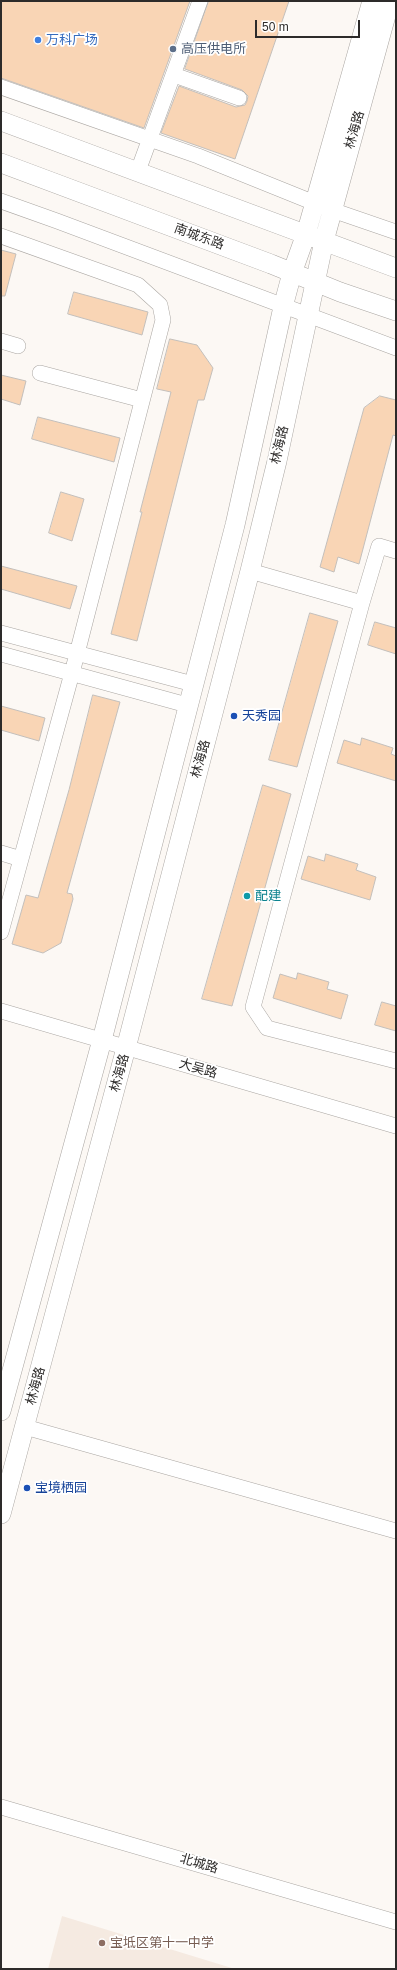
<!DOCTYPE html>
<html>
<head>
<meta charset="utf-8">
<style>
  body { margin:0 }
  #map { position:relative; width:397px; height:1970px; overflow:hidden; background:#fcf8f4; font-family:Arial,sans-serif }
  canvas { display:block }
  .frame { position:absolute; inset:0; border:2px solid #2d2b2a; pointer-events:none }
  .scale { position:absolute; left:255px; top:20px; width:105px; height:18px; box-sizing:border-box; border:2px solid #2d2b2a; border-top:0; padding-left:5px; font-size:12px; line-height:14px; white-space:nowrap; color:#2d2b2a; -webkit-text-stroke:3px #fff; paint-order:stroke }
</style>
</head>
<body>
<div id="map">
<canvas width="397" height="1970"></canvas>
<div class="frame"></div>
<div class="scale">50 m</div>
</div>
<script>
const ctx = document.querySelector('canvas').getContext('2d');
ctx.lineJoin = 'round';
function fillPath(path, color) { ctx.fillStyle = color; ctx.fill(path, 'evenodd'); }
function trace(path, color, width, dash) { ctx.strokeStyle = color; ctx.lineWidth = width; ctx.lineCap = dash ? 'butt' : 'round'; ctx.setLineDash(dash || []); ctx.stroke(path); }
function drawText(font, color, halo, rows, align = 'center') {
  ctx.font = font + ' Arial,"Noto Sans SC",sans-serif'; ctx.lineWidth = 3.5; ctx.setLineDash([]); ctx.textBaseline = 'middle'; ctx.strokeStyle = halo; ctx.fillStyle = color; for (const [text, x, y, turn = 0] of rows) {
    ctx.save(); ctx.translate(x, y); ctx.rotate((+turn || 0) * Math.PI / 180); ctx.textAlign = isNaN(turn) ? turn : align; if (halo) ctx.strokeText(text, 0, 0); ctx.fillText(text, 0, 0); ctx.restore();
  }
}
fillPath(new Path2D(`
  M62,1916L235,1969H48Z`), '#f5eae1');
const building = new Path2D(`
  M1,1H190L144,128L1,78Z
  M209,1H289L235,159L161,133L179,86L236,107L245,105L247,101L248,96L242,90L185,69Z
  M1,250L16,254L5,296H1Z
  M74,292L148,312L142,335L68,314Z
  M170,339L197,345L213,368L204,400H198L137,641L111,634L142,512H140L171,392L157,389Z
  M1,375L26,381L20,405L1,399Z
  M380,396L396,400V436L393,435L359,564L338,557L334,572L320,567L364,408Z
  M38,417L120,438L114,462L32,439Z
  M61,492L84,499L72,541L49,533Z
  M1,566L77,586L70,609L1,589Z
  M310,613L338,621L297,767L269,760Z
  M375,622L396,628V654L368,645Z
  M93,695L120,702L67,893L72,894L73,899L61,943L43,953L12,944L26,895L38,898L69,790Z
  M1,706L45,718L39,741L1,730Z
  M362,738L393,748L391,754L396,756V781L337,763L344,740L360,745Z
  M263,785L291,794L232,1006L202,999Z
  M326,854L358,864L356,870L376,877L370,900L301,879L308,856L324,861Z
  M298,973L329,982L327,989L348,995L341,1019L273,998L280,974L296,979Z
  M382,1002L396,1006V1031L375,1025Z`);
fillPath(building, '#f9d5b5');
trace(building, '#c3bfbb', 1);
const minor = new Path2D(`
  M174,75L239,98
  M1,87L198,156L332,210L396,232
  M138,171L200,1
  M1,201L57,221L396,348
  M1,236L138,285L160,305L163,320L72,673L1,932
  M1,341L18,346
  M40,373L142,400
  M250,571L362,603L379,546L396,551
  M362,603L253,1007L267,1028L396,1061
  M1,633L193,684
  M1,654L187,705
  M1,853L21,859
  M1,1011L396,1126
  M25,1427L396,1531
  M1,1807L396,1922`);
const major = new Path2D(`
  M1,121L396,268
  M1,163L271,264L340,292L396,311
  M1,1411L102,1040L235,525L283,307L292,273L306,234L372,1
  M1,1514L126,1048L250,571L277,461L324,241L390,1`);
trace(minor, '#aaa6a2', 16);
trace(major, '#aaa6a2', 20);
trace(minor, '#fff', 15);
trace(major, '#fff', 19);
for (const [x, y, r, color] of [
  [38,40,4,"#3f7fe0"],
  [173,49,4,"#5c6f8a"],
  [234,716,4,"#1a4fb4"],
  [247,896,4,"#0f9aa8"],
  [27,1488,4,"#1a4fb4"],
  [102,1943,4,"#8d6e63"]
]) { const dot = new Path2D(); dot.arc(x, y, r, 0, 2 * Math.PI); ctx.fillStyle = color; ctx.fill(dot); trace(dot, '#fff', 1.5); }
drawText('13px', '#366cbe', '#fff', [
  ["万科广场",46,40]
], 'left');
drawText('13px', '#4e5e75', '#fff', [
  ["高压供电所",181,49]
], 'left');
drawText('13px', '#2d2b2a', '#fff', [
  ["林海路",355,130,-74],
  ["南城东路",199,237,20],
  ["林海路",280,445,-77],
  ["林海路",201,759,-75],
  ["大吴路",198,1069,16],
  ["林海路",120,1073,-75],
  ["林海路",36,1386,-75],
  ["北城路",199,1864,16]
]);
drawText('13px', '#164399', '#fff', [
  ["天秀园",242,716],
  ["宝境栖园",35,1488]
], 'left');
drawText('13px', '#0d838f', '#fff', [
  ["配建",255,896]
], 'left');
drawText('13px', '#785e54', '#fff', [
  ["宝坻区第十一中学",110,1943]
], 'left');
</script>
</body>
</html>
